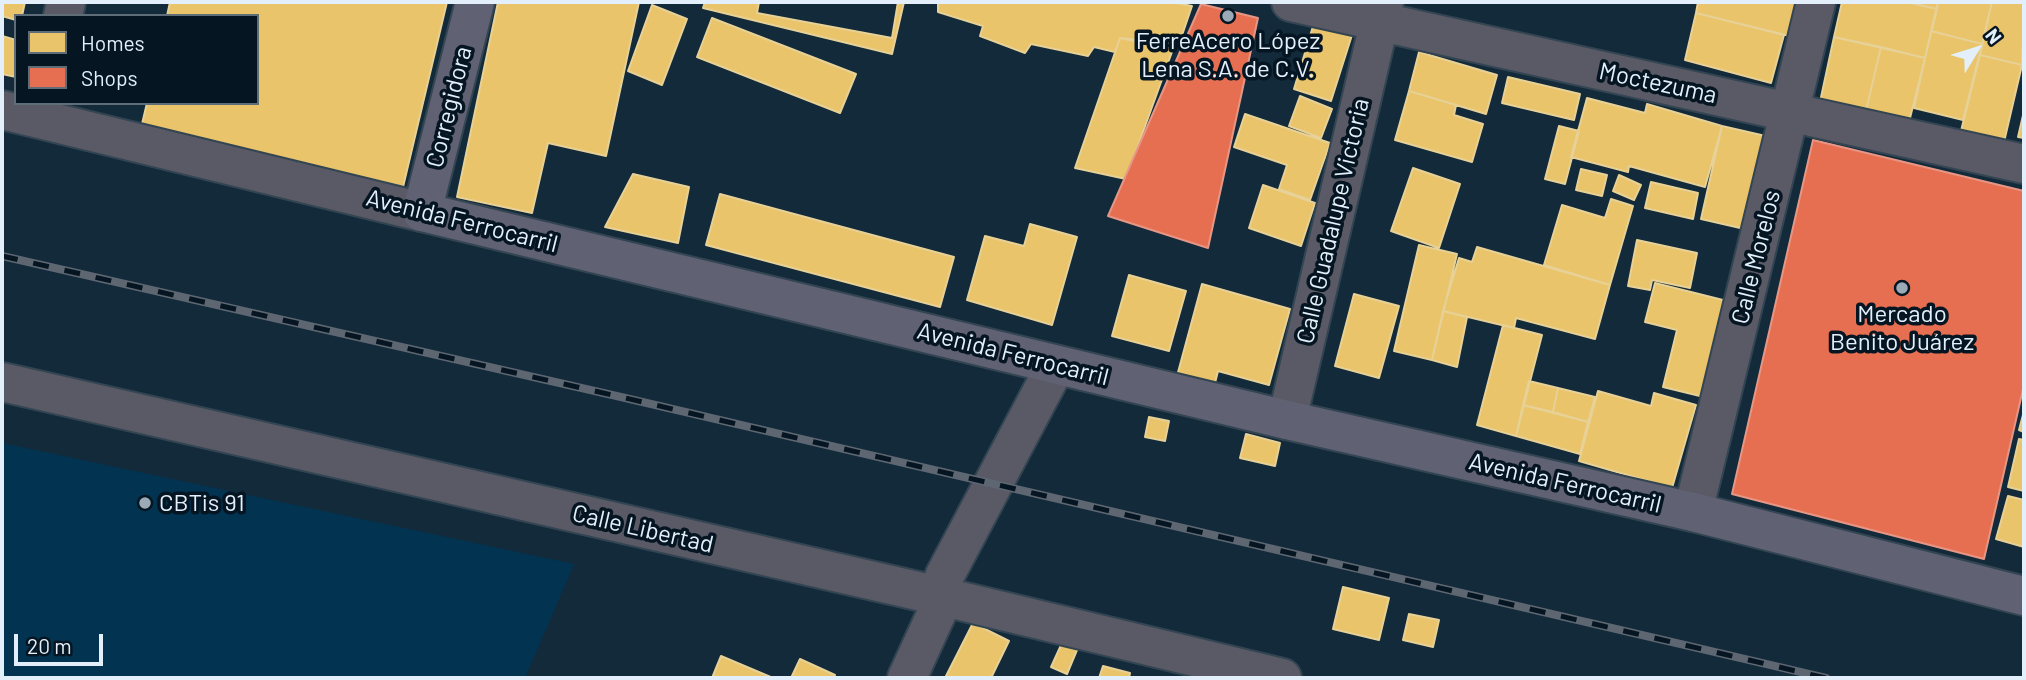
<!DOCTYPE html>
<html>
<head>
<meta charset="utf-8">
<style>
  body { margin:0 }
  #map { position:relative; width:2026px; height:680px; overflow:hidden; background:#122a3a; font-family:Barlow,sans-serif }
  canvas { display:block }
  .frame { position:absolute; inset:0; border:4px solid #e3f0fb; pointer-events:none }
  .legend { position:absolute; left:14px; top:14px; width:245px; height:91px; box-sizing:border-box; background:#051521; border:2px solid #5e6d78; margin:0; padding:9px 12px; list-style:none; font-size:21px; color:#e3f0fb }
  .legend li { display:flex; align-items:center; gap:14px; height:35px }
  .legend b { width:35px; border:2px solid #5e6d78 }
  .north { position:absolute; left:1942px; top:14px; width:70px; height:70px; -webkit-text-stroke:5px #051521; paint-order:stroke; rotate:52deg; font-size:19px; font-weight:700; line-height:28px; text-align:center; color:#e3f0fb }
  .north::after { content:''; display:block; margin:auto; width:24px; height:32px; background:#e3f0fb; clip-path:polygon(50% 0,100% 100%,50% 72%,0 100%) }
  .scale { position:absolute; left:14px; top:634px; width:89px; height:32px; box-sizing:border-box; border:4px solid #e3f0fb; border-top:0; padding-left:9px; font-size:21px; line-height:24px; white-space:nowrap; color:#e3f0fb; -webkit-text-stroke:5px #051521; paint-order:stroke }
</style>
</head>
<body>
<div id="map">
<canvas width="2026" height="680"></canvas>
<div class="frame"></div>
<ul class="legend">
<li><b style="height:19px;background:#e9c46a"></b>Homes</li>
<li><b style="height:19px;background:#e76f51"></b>Shops</li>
</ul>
<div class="north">N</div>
<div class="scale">20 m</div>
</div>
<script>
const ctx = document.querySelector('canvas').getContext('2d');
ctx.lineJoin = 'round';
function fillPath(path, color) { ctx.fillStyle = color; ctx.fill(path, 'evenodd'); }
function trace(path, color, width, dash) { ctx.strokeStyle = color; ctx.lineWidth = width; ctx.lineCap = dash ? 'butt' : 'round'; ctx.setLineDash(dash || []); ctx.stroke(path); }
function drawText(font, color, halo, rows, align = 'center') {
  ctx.font = font + ' Barlow,sans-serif'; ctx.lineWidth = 7; ctx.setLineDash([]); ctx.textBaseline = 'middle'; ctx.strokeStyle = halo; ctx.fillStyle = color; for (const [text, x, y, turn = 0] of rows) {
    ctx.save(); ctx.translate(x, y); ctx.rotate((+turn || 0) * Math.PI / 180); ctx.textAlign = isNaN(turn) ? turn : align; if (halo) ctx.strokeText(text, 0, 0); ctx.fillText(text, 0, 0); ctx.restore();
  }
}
fillPath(new Path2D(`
  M2,443L574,564L525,678H2Z`), '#023452');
const homes = new Path2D(`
  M2,2H25L22,16H16V20L2,16Z
  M170,2H447L403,187L142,124L147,103H257V16H167Z
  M498,2H639L606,156L548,143L532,213L457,197Z
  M705,2H904L892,54L703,8Z
  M759,2H898L892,38L757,13Z
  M938,2H1171L1192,6L1179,44L1120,38L1115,52L1094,47L1088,56L1031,44L1025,53L980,36L983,26L938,12Z
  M1698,2H1801L1794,37L1696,13Z
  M1842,2H1906L1937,9L1925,58L1834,37Z
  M1906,2H1938L1937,9Z
  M1938,2H1992L1982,44L1931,31Z
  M1992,2H2024L2022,65L1980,55Z
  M652,5L687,19L662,85L628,71Z
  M1696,13L1784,35L1771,83L1685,60Z
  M712,18L856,74L840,113L697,57Z
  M1314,23L1352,35L1331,101L1294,89Z
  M1931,31L1982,44L1963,120L1914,108Z
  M2,36L16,40V77L2,74Z
  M1834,37L1881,47L1865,115L1820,102Z
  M1120,38L1173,49L1126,179L1075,168Z
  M1881,47L1925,58L1908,126L1865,115Z
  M1419,52L1497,75L1486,114L1409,91Z
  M1980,55L2022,65L2004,142L1961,131Z
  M1508,77L1580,94L1574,120L1502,103Z
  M1409,91L1456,105L1454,115L1483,124L1472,162L1395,140Z
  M1300,96L1332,109L1321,138L1289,126Z
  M1587,98L1645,113L1647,104L1722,126L1705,187L1629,166L1628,172L1571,157Z
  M2024,111V138L2018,137Z
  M1245,114L1330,143L1310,200L1279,189L1287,165L1234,147Z
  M1559,126L1579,131L1565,184L1545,179Z
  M1722,126L1770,137L1749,230L1701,219Z
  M1413,168L1460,184L1439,248L1391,231Z
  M1581,169L1607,175L1602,196L1576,190Z
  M633,174L689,187L678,243L605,227Z
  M1619,175L1641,185L1634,200L1613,191Z
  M1651,182L1698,193L1693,219L1645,208Z
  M1263,185L1315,203L1301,246L1249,228Z
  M720,194L954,257L940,307L706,245Z
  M1611,199L1633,206L1610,285L1544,265L1562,205L1605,218Z
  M1030,224L1077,237L1052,325L967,300L985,236L1024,246Z
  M1637,240L1697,253L1690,288L1652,280L1650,290L1628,286Z
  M1419,245L1457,254L1432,360L1394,351Z
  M1477,247L1610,285L1595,339L1516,318L1514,328L1443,311L1459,258L1472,262Z
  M1129,275L1186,291L1169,351L1112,336Z
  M1655,283L1727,301L1704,397L1663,387L1677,330L1645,322Z
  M1202,284L1290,309L1269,385L1218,371L1214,387L1177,376Z
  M1354,294L1399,306L1379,378L1335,366Z
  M1443,311L1467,317L1457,367L1432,360Z
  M1503,325L1542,335L1516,436L1477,425Z
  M1529,381L1558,388L1553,412L1523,405Z
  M1558,388L1595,397L1588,422L1553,412Z
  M1598,391L1651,406L1654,393L1696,405L1672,488L1579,461Z
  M1523,405L1588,422L1580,454L1516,436Z
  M2024,411V432L2019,430Z
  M1149,417L1169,421L1165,441L1145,437Z
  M1246,434L1280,443L1275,466L1240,458Z
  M2019,439L2024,440V491L2008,487Z
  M2008,496L2024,500V547L1996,539Z
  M1343,587L1389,598L1379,640L1333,629Z
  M1409,614L1439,620L1433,647L1403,640Z
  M973,623L1009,641L991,678H945Z
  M1062,643L1077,650L1067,674L1051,667Z
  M721,656L773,678H712Z
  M800,659L835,675L834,678H791Z
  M1103,666L1130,673L1129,678H1099Z`);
fillPath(homes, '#e9c46a');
trace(homes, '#e7d196', 2);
const shops = new Path2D(`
  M1201,4L1258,18L1208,248L1108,216Z
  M1813,140L2024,191V385L1984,559L1732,494Z`);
fillPath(shops, '#e76f51');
trace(shops, '#e69684', 2);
const minor = new Path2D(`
  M1291,2L2024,164
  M63,16L66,2
  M2,110L422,212
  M2,382L944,597L1282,678
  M1287,420L1384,2
  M1693,512L1816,2
  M907,678L944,597V577L1056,365`);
const major = new Path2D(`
  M475,2L422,212L1287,420L1693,512L2024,596`);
trace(minor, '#334552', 42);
trace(major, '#334552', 42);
trace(minor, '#5a5966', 38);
trace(major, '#606173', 38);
const rail = new Path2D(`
  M2,256L621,397L1826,678`);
trace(rail, '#5d6671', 8);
trace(rail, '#051521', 5, [16]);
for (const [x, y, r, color] of [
  [1228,16,7,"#9aabb7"],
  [1902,288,7,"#9aabb7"],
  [145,503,7,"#9aabb7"]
]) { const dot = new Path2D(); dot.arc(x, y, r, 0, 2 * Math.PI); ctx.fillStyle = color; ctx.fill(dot); trace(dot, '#051521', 2.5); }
drawText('24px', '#e3f0fb', '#051521', [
  ["FerreAcero López",1228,41],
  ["Lena S.A. de C.V.",1228,69],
  ["Mercado",1902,314],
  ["Benito Juárez",1902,342],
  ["CBTis 91",159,503,"left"]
]);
drawText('24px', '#e3f0fb', '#051521', [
  ["Moctezuma",1658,83,12],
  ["Corregidora",449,107,-76],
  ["Avenida Ferrocarril",462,221,14],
  ["Calle Guadalupe Victoria",1333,221,-77],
  ["Calle Morelos",1756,257,-76],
  ["Avenida Ferrocarril",1013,354,14],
  ["Avenida Ferrocarril",1565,483,13],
  ["Calle Libertad",643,529,13]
]);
</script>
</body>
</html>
